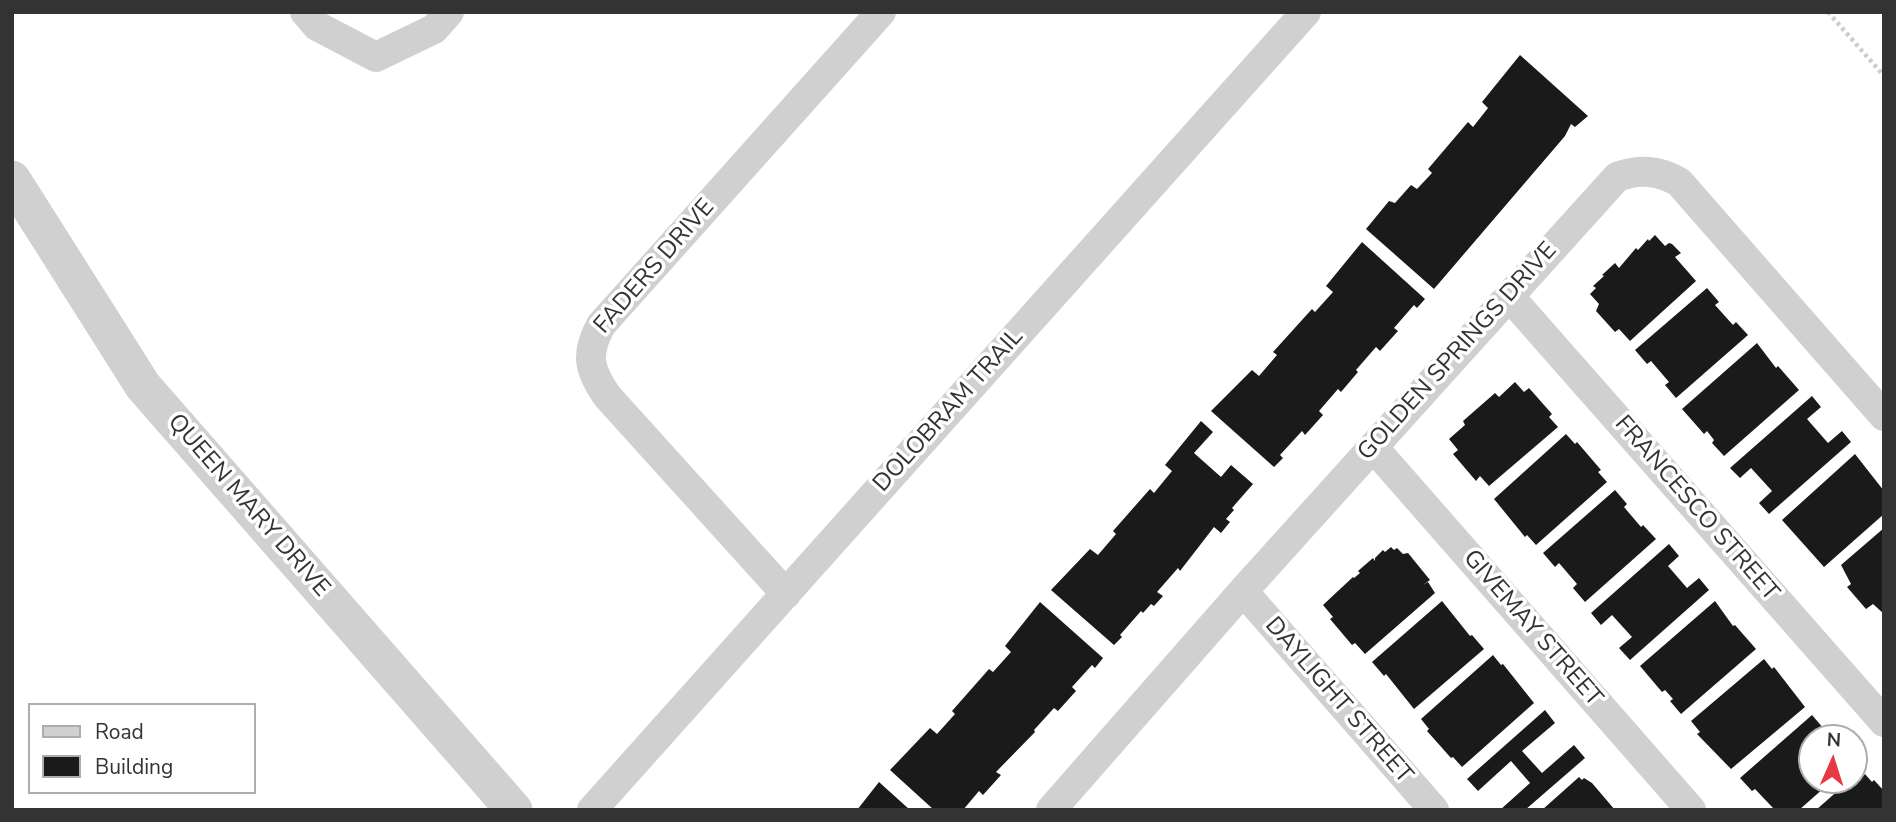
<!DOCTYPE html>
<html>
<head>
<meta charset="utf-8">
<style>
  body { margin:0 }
  #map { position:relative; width:1896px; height:822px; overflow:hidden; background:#fff; font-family:"Nunito Sans",sans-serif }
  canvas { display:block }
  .frame { position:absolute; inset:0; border:14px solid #333; pointer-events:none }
  .legend { position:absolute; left:28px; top:703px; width:228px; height:91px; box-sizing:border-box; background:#fff; border:2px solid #adadad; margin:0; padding:9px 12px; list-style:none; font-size:21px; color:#333 }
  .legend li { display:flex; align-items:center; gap:14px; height:35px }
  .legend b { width:35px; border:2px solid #adadad }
  .north { position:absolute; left:1798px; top:724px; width:70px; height:70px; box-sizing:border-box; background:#fff; border:2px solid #adadad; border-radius:50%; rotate:3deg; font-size:19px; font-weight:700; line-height:28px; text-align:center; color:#333 }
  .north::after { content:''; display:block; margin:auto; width:24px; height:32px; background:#e63946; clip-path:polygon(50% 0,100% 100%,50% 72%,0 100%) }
</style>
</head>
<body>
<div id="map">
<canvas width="1896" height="822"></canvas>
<div class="frame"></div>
<ul class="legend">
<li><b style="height:9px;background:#d0d0d0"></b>Road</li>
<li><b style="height:19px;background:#1a1a1a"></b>Building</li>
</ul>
<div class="north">N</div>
</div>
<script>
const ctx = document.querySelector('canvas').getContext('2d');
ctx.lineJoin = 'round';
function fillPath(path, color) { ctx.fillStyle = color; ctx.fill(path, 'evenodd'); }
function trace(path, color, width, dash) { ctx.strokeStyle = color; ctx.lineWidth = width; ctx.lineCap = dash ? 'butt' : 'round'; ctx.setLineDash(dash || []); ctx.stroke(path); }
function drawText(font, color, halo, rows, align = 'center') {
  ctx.font = font + ' "Nunito Sans",sans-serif'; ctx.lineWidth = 7; ctx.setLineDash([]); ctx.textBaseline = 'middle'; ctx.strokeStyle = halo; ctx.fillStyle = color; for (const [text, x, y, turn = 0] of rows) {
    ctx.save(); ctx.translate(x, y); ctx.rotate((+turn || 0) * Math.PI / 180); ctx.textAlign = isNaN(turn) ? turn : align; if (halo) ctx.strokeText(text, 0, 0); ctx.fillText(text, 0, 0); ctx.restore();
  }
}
fillPath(new Path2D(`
  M1520,55L1588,116L1575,127L1571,124L1565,136L1434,289L1366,229L1389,201L1395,203L1411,185L1417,189L1432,173L1428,169L1468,122L1473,127L1488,108L1482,102Z
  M1655,235L1665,246L1669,243L1672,244L1681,253L1675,257L1696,281L1630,341L1619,329L1615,332L1596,311L1599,304L1590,294L1596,288L1593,286L1604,276L1602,275L1615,263L1619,268L1636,248L1638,250L1648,239L1649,241Z
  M1362,242L1425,299L1417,308L1414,305L1394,328L1398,331L1380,351L1376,347L1356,370L1358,372L1341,392L1338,389L1319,411L1323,415L1305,435L1302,431L1280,455L1283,458L1274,467L1211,411L1252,370L1259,376L1277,355L1273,352L1312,309L1315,312L1333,292L1326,286Z
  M1707,288L1719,302L1715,305L1733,325L1736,322L1748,335L1676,398L1665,385L1669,382L1651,361L1647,364L1635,350Z
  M1757,343L1776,368L1778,366L1799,390L1724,456L1712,443L1714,440L1707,431L1704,434L1682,409Z
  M1515,382L1524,392L1529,388L1552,414L1549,417L1558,427L1489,486L1480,476L1476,481L1453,454L1458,450L1449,439L1465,425L1463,421L1495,393L1499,397Z
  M1812,396L1821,407L1807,419L1828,443L1842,431L1851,442L1769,514L1759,503L1772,491L1751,468L1740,478L1730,468Z
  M1201,421L1213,432L1194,453L1221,477L1231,465L1253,484L1232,508L1234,510L1226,519L1230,522L1221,533L1214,527L1180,571L1178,568L1157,592L1163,596L1154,606L1151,604L1143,613L1141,611L1120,635L1122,637L1114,645L1051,590L1090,549L1098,555L1116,534L1113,531L1150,489L1154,493L1172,471L1165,465Z
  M1566,434L1575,444L1577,442L1601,470L1598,472L1607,482L1536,545L1527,535L1525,537L1494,499Z
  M1855,454L1884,491V514L1824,567L1782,520Z
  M1615,490L1627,504L1624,507L1641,527L1643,525L1656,539L1585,602L1573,588L1577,584L1559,563L1555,567L1543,553Z
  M1884,528V614L1873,604L1866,609L1847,587L1851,584L1841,565Z
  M1669,544L1679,556L1668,566L1687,588L1699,578L1709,590L1630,660L1619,648L1632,637L1612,615L1601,625L1591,613Z
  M1391,547L1394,550L1397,548L1403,554L1408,553L1430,580L1423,585L1428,582L1435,593L1365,654L1355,643L1352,645L1330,619L1333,617L1323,605L1353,577L1354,578L1360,573L1358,571L1373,558L1375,561V558L1383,550L1385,552Z
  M1442,601L1470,636L1472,635L1484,649L1414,709L1386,674L1384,676L1372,662Z
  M1715,601L1733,626L1735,625L1756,649L1681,714L1670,701L1673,699L1665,690L1662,692L1640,666Z
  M1040,602L1103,658L1095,668L1092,665L1072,687L1076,691L1058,711L1054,708L1034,730L1035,732L996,772L1001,775L983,795L979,791L963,810H934L890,770L930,728L937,734L955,714L952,711L989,669L993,672L1011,652L1005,646Z
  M1493,655L1501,665L1503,664L1534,703L1462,767L1453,757L1451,758L1427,731L1429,729L1421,719Z
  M1764,659L1772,669L1774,667L1805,707L1731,769L1697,734L1700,732L1691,721Z
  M1545,710L1555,723L1522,751L1542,773L1574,745L1585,758L1525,810H1500L1530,783L1511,761L1478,791L1467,779Z
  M1812,715L1824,729L1821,732L1826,738H1812V780H1833L1799,810H1771L1773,808L1755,789L1752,791L1740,778Z
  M1859,772L1862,777L1865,774L1872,782L1874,780L1884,791V810H1816L1850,780H1854V777Z
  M1579,777L1582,780L1584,778L1592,783L1615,810H1542Z
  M879,782L910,810H857Z`), '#1a1a1a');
trace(new Path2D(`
  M1828,12L1884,76`), '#cdcdcd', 4.5, [3.5, 3.5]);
trace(new Path2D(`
  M305,12L317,26L376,57L434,29L449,12
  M1509,296L1884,722
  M1373,447L1691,810
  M1243,591L1434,810
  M786,594L607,396C589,370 585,354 601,325L881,12
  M592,810L1306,12
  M1051,810L1243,591L1617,177C1640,169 1658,170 1679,182L1884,416`), '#d0d0d0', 30);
trace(new Path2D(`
  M12,179L143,386L514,810`), '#d0d0d0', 37);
drawText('24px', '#333', '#fff', [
  ["FADERS DRIVE",655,267,-49],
  ["GOLDEN SPRINGS DRIVE",1458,352,-48],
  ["DOLOBRAM TRAIL",949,411,-48],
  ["QUEEN MARY DRIVE",248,506,49],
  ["FRANCESCO STREET",1696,509,49],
  ["GIVEMAY STREET",1532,629,49],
  ["DAYLIGHT STREET",1338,701,49]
]);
</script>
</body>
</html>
